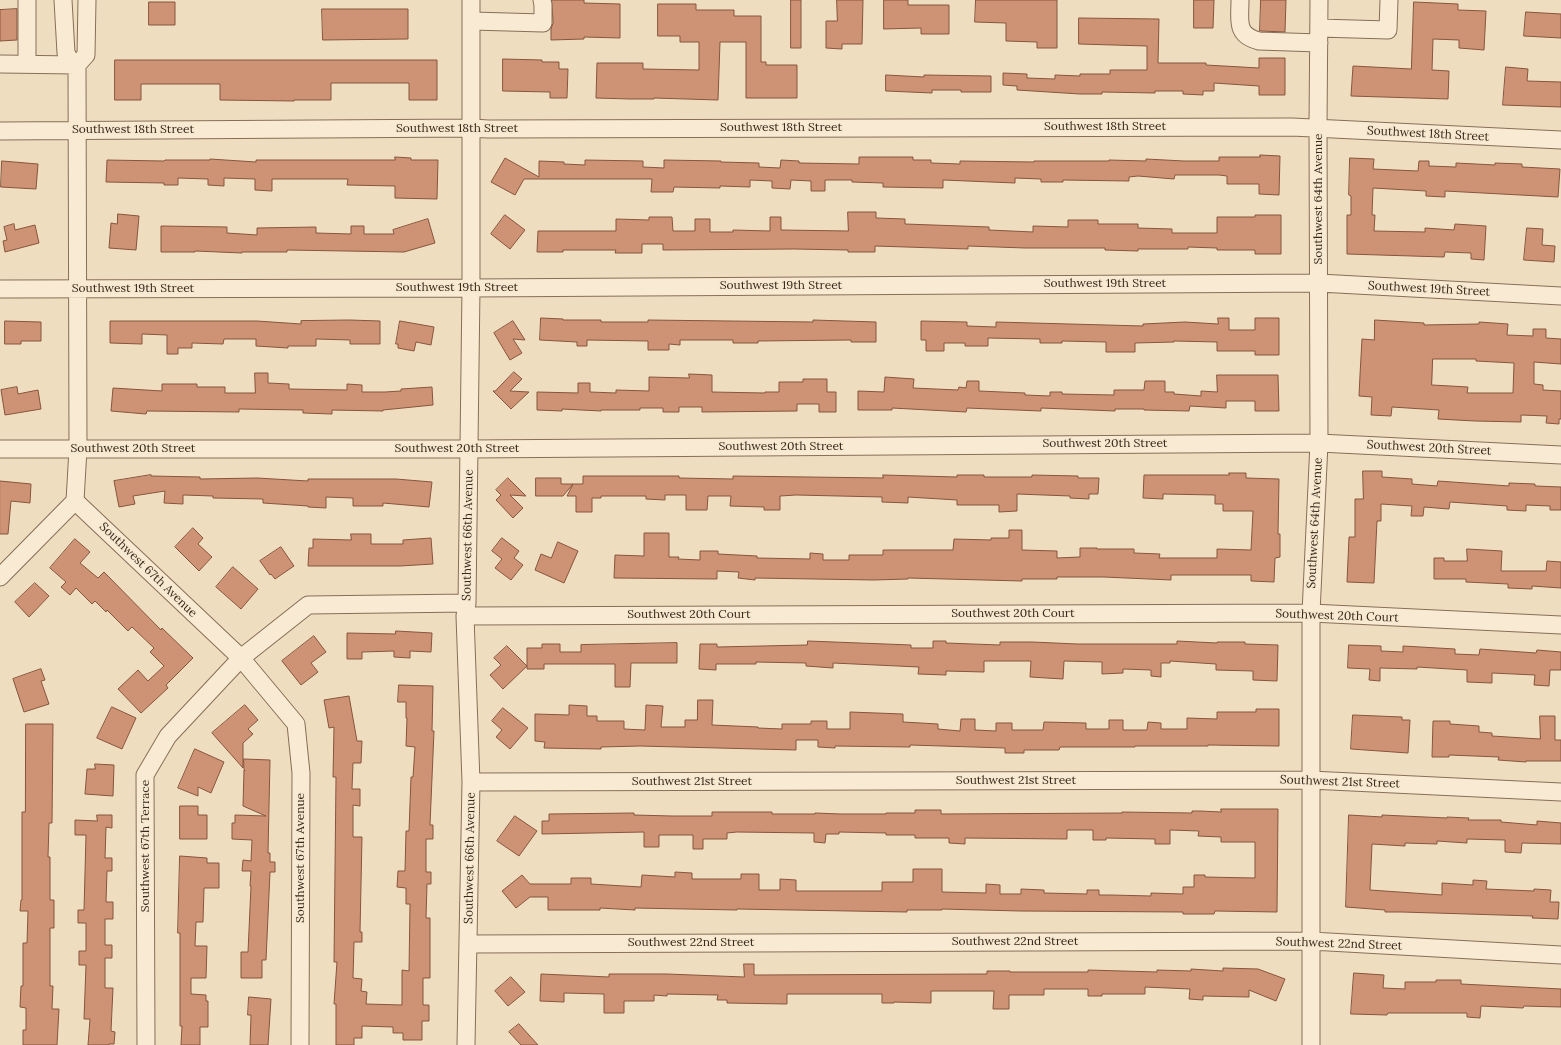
<!DOCTYPE html>
<html>
<head>
<meta charset="utf-8">
<style>
  body { margin:0 }
  canvas { display:block; background:#efddc0 }
</style>
</head>
<body>
<canvas width="1561" height="1045"></canvas>
<script>
const ctx = document.querySelector('canvas').getContext('2d');
ctx.lineJoin = 'round';
function fillPath(path, color) { ctx.fillStyle = color; ctx.fill(path, 'evenodd'); }
function trace(path, color, width, dash) { ctx.strokeStyle = color; ctx.lineWidth = width; ctx.lineCap = dash ? 'butt' : 'round'; ctx.setLineDash(dash || []); ctx.stroke(path); }
function drawText(font, color, halo, rows, align = 'center') {
  ctx.font = font + ' Lora,serif'; ctx.lineWidth = 3; ctx.setLineDash([]); ctx.textBaseline = 'middle'; ctx.strokeStyle = halo; ctx.fillStyle = color; for (const [text, x, y, turn = 0] of rows) {
    ctx.save(); ctx.translate(x, y); ctx.rotate((+turn || 0) * Math.PI / 180); ctx.textAlign = isNaN(turn) ? turn : align; if (halo) ctx.strokeText(text, 0, 0); ctx.fillText(text, 0, 0); ctx.restore();
  }
}
const building = new Path2D(`
  M552,0H584V3L620,4V38L584,37V39L551,40V29L553,23Z
  M791,0H801V48H791Z
  M837,0H863L862,44H842V49L826,48V21H837Z
  M884,0H908V5H949V34H921V28L884,29Z
  M976,0H1057V48H1037V42L1006,41V23L975,22Z
  M1194,0H1214L1213,28H1194Z
  M1261,0H1286L1285,32L1260,31Z
  M149,2H175V25H149Z
  M1414,2L1458,4V10L1486,11L1484,50L1459,48V40L1433,39L1432,70L1449,71L1448,99L1351,96L1353,66L1411,69Z
  M658,4H696V10H734V16H761V62H766V65H797V98H746V42H720L718,100L654,98V99H630L596,98L597,63H643V69L699,70V42H680V36H658Z
  M17,9V40L0,41V10Z
  M322,9H408V39L323,40Z
  M1526,12L1561,14V38L1524,36Z
  M1079,18L1159,19L1158,63H1206V65L1259,68V58H1285V95H1259V86L1214,83V91H1203V95L1183,94V91H1155V93L1102,92V94H1080L1017,90V86L1003,85V73L1027,74V78L1055,79V75L1080,76V74H1110V70H1147V46L1079,44Z
  M503,59L542,60V62H559V69H568L567,98H550V92L503,91Z
  M115,60H437V100H409V83H331V100H294V101L220,100V84H141V100H115Z
  M1506,67L1528,69L1527,81L1561,82V107L1503,105Z
  M886,75L924,77V75L991,76V92H961V90H932V93L886,91Z
  M1260,155L1280,156L1279,195L1259,194V184H1227V176L1219,175H1175L1174,179L1138,176L1129,177V181L1063,180V182H1041V179L1015,178V183L943,180V188L883,187V183L852,182V180H825V191H811V181L791,180L790,189L772,188V181L750,180V187L720,186V188L674,187L673,192H651L652,179H524L515,195L491,182L505,158L539,177V161L564,162V164L585,165V160L643,161V167L664,168V160L721,161V162L759,163V167L780,168L781,160L799,161V163L859,164V157H913V160H931V163L960,164V161L1034,162V161H1109V160L1146,161V159L1184,161H1219V157H1260Z
  M395,157L411,158V160H438L437,199L395,198V186L347,185L348,179H272V191L255,190V179L224,178V186L208,185V179L178,178V185H164V183L106,182L107,160L164,161L165,160H210V159L256,162V160H395Z
  M1350,158L1374,159L1373,169L1418,171L1419,161H1429V166L1456,167V163L1495,165V163L1522,164V167L1560,169L1558,197L1445,191V197L1426,196V191L1373,188L1372,215H1375L1374,231L1425,232V228L1454,230L1455,224L1486,226L1484,260L1471,259V253L1445,252L1444,257L1347,254V215H1351V196L1349,195Z
  M2,161L38,164L36,189L1,187Z
  M848,212H876V218L905,219V224L989,227V230L1033,232V226L1068,227V220H1098V224H1138V228L1172,229V233H1217V217H1255V215H1281V254H1255V250H1217V248L1188,247V249H1138V251L1105,250V248H1025L968,246V249L875,246V252H848V250L794,249L663,250V244H642V253H615L616,250H563V252H537L538,231H616V219L649,220V217H672L673,231H695V219H710V232H733V230L770,231V217H781V230L848,231Z
  M118,214L139,216L136,250L109,248L111,223L117,224Z
  M505,215L525,230L510,249L491,234Z
  M428,219L435,243L404,252L287,250V252H242V253L195,251V252H161V226L227,227V233L257,235V228L316,227V233L351,234V226H364V234H394L393,230Z
  M14,224L15,230L35,225L39,243L5,252L3,241L7,240L4,227Z
  M1527,228L1543,229L1542,245L1555,246L1554,262L1524,260Z
  M541,318L563,319V320H601V322H648V320L813,322V320L876,322V342H851V340L758,341V343H733V340H680V345L669,344V350H648V341L587,340V346H577V342L540,340Z
  M1218,318H1229V330H1255V318H1279V355H1255V351H1217V342L1174,341V342L1135,343V352H1106V342L1062,341V343H1040V339L988,338V346H965V343H944V351H926V340H921V321L967,322V326L996,327V322L1143,326V324L1185,322L1218,324Z
  M350,320L380,321V344H350V340L316,339V346H288V348L256,346V339H224L223,344L192,343V348H178V354H167V335L142,334V344L110,343V321H257L301,324V321Z
  M1375,320L1424,323V325L1479,324V322L1508,324L1507,335L1533,336V329H1546V338L1561,339V364L1534,362V384L1543,385V390L1561,391V419H1559V424L1546,423L1547,416L1521,415V422L1475,421L1438,419L1439,410L1392,407L1391,416L1371,415L1372,397L1359,396L1360,375L1362,339L1374,340ZM1433,359H1476V361L1514,363L1513,393H1467L1468,387L1432,385Z
  M5,321L41,322V341H21V344H5Z
  M400,321L434,327L431,345L416,342L414,351L398,348V344H396Z
  M513,321L525,340L513,339L522,353L510,360L494,333Z
  M514,372L522,379L510,391L529,392L511,409L493,391H495Z
  M255,373H268V383L289,384V389L347,390V384L362,385V392H385L401,391V389L432,387L433,405L383,410V411L332,410V414L303,413V410L239,409V412L147,411L146,414L111,411L113,388L162,391V384H197V387H225V393H255Z
  M689,374L712,375V392L765,393V392H779V382H803V379H827V392H836V412H819V404H797V411L702,412V407H679V412H663V408H640V410H601V411L562,409V411L537,410V392L578,393V383H590V392L616,393V390L649,391V377L689,378Z
  M1217,375H1278L1279,411H1255V401H1226V408L1190,406L1189,411L1144,410V409H1115V411L1041,408V411L967,408L966,412L892,408V410H858V391L884,392L885,377L914,379L913,388L958,390L959,387L966,388L967,381H979V391L1025,393V395L1050,396V392H1062V394L1114,395V390H1144L1145,381H1165V392H1174V394L1201,396V391L1217,392Z
  M17,387L18,394L38,390L41,409L5,415L1,390Z
  M1363,471H1382V477L1412,479V484L1437,486L1438,481L1509,486V483L1535,484V486L1561,487V510H1550V506L1526,505V511L1507,510V506L1450,502L1449,509L1424,507L1423,516H1411L1412,506L1381,504V521H1377L1374,583L1347,582L1349,537H1355V499H1363Z
  M1229,473H1246V478L1279,479L1278,534H1280V557L1275,558L1274,582L1251,581V575H1171V580L1104,577H1057V579H1022V581L908,578V579L874,580L755,578V580L738,578L739,572L717,571V579L614,578L615,555L644,556V533H669V557H679L678,559L700,560V551H718V554L757,556V558L810,559V553L823,554V560H849V555H883V550H953L954,539L991,540V538H1009V530H1022V550L1057,551V558L1080,557V548H1097V549H1134V553L1160,554L1159,558H1217V549L1251,550L1253,511H1223V504H1215V495L1163,494V499L1143,498L1144,475H1229Z
  M151,475V476L200,477V479L257,478L308,481V479H396L432,482L429,507L383,503V506H353V498L326,497V508L308,507V506L263,503V499L213,498V496L183,495V504L164,503L165,491L133,496L135,504L119,507L114,481Z
  M883,475L957,477V475H984V477H1032V475L1078,476V478H1099L1098,494H1089V499L1070,498V496L1017,494V511L999,512V505H957V500L908,497V503L882,502V497L796,495L780,496V510H764V507L730,506L731,496H708L707,510H686V495H665V500L646,499V496H601V498H592V512H576V496H567L573,484H583V476H679V478L733,479V476L883,478Z
  M508,478L526,496L510,495L523,508L513,518L496,500L501,495L496,490Z
  M536,478H561V484H573L563,496H536Z
  M0,481L31,484L30,503L11,501L8,534H0Z
  M193,528L203,538L198,544L212,557L199,571L175,547Z
  M351,534H371V544H403V540L431,538L433,564L400,566H308L309,548H313V539L351,540Z
  M502,538L519,551L514,558L523,565L511,580L495,568L502,559L492,551Z
  M75,539L90,552L80,563L98,578L104,572L161,630L162,628L193,658L166,685L168,688L141,713L118,689L138,670L148,681L164,666L150,652L154,648L132,627L128,631L107,610L106,612L95,601L92,604L76,588L70,595L61,587L66,582L50,568Z
  M558,542L578,551L564,583L535,570L541,554L551,558Z
  M281,547L294,566L275,579L271,574L270,575L260,561Z
  M1467,549L1502,551L1501,571H1546L1547,561L1561,562V588L1532,586V589L1508,588V584L1466,582V579H1434V558H1444V561H1467Z
  M233,567L258,589L241,609L216,587Z
  M35,583L49,596L29,617L15,602Z
  M396,631L432,633L431,652L410,651V658L394,657V651L362,652V659H347V633L395,634Z
  M314,636L326,652L311,663L318,672L301,685L282,661Z
  M808,641L911,645V648H933V641H946V643L1000,645V642H1032L1077,644H1177V641L1217,643V642H1245V644L1278,645L1277,681L1253,680V671L1216,670V664L1170,661V663H1161V677L1151,676V670L1123,669V673L1102,674V662L1064,661L1063,679L1030,677L1031,661H984V672L946,671V675L918,674L919,667L833,663V668L806,666V663L756,662V664H716V670L699,669L700,644H717V647L807,645Z
  M677,643V663H631L630,687H615V664H544V669H527V648H542V644H560V652H581V645Z
  M1349,645L1381,646V651L1403,652V646L1455,649V654L1479,655L1480,649L1536,653L1537,650L1561,652V670H1550L1549,686L1534,685L1535,675L1492,673V683L1467,682V670L1417,667V669L1380,668V681L1369,680L1370,669L1348,668Z
  M507,646L527,666L503,689L490,675L501,665L494,658Z
  M41,669L45,680L41,681L49,704L24,712L13,679Z
  M399,685L433,686L432,731H434L430,825H433V839H426V872H431V884H427L426,918H430V978H423V1005H429V1021H422V1040H403V1033H393V1027L362,1026V1038H354V1045H336V1004H334L337,962H334L336,777H333L334,727L329,728L324,700L349,696L357,741H362L361,763H353L352,789H360V806L353,805V837H362L360,932H362V942H354L353,978L362,979L361,991L367,992L366,1004L402,1005V970L409,971L410,904H406V888L397,887L398,871H405L406,831H409L411,777H413L415,747L406,746L407,718H406V702H398Z
  M698,700H713L712,725L758,727V728L782,729V724H811V721H827V729H850V712L903,714V722L938,724V729L960,731L961,719H975V730L996,731V723H1012V730H1043L1044,722L1086,723V729H1109V720H1123V730H1147L1148,722L1161,723V729H1187V718L1217,719V712H1256V709H1279V746L1208,745V746H1135V747H1060L1059,750H1024V753H1005V748L910,745V747L835,746V748L818,747V740H796V750L640,746L601,747V749L544,748L545,742L535,741V714L569,715V705L587,706V716H597V721H624V729L645,730L646,705L663,706L661,727H685V720H697Z
  M245,705L258,720L248,729L253,734L243,743V768L212,733Z
  M112,707L136,718L122,749L97,738Z
  M503,708L528,728L510,749L496,737L502,730L492,721Z
  M1353,715L1402,717V720H1410L1408,753L1351,749Z
  M1540,716H1555V740H1561V761H1526V762L1498,760L1499,757L1449,755V757H1432L1433,721H1450V724L1479,726V732L1492,733V736L1540,739Z
  M26,724H53L52,823H49L48,857H50V900H54V928H50V986H53L52,1009H59L57,1045H23V1030H26V1008L20,1007L21,986H23V943H27L28,911H20L21,900H22V812H25Z
  M195,749L224,762L211,793L198,787V796L178,788Z
  M244,759L270,760L268,853H270V862H275V872H270L266,960H262V978H241V952H248L251,886H250L251,871H242L243,860L251,861L252,840L232,839V823H235V815L266,816L243,806L244,770L245,771L244,769Z
  M95,764L114,765L113,796L85,794L87,769H95Z
  M180,806H198V815H207V839H180Z
  M1221,809H1278L1277,912L1215,911L1214,914H1183V912L1020,911L942,909V910H907V912L737,909V910L635,908V910L600,908V910H548V897H530L516,908L502,891L522,875L530,884H571V878H591V884L641,887L642,875L675,877V872L692,873V879H741V874H759V890H780V879L796,880V891H882V882H913V869H942V892L986,893V884L1000,885V894H1021V889L1044,890V893L1087,894V890H1099V895H1111L1151,896V893L1183,894V887H1194V875H1205V877L1255,878V842H1221V837L1198,836L1199,831L1170,830V844H1155V839L1106,838V840H1093V830H1067V839L965,838V844L949,843V838H915V835H886V833L839,832V834H826L825,843L814,842V833L737,832L727,833V839H703V849H693V835H659V847H644V832L542,834V821H549V814L634,813V815L672,816H712V812H772V814H815V813L840,814H886V813H915V810H941V814L1122,813V812L1192,813V811H1200L1221,812Z
  M97,815H112V828L106,827L105,858H112V871H107L106,902H113V919H105V945H112V958H105V988H113L111,1031L115,1032L114,1044H109V1045H88L90,1019H84L86,965H79V951H86V923H78V910H84L86,835H75V820L97,821Z
  M1349,815L1382,817V815L1447,818V817L1469,818L1468,820H1501V822L1537,825V821L1561,823V844L1522,843L1521,853L1505,852V840L1467,839V843L1437,841V844L1405,843V846L1372,844L1370,890L1442,895V883L1473,885V880L1487,881L1486,889L1534,891V889L1551,890L1550,902H1559L1558,919L1532,918L1533,916L1402,912H1385V910L1346,907Z
  M515,816L537,831L519,856L497,841Z
  M180,856L207,858V863H219V888H204L203,922H196L195,946H207L206,978H191V994L206,995V1001H208V1027H200V1045H181L182,1026H180V933H178Z
  M744,964H754V975L987,974V971H1010V972H1088V970L1157,972V970L1191,971V969L1223,971V968L1258,969L1285,979L1276,1001L1249,990V997L1203,996V1000L1189,999L1190,989L1145,987V994H1102V996H1088V989H1044V995H1009V1009H993L994,991H931V1003L894,1002V1003H882V994H787V1004L727,1003V1000H717L718,995L667,994V996L654,995V1001H624V1013H604V994L564,993V1002L540,1001L541,974L609,977V974H667L744,977Z
  M1354,973L1384,975L1383,988L1405,989V982H1436V980H1461V984L1561,989V1007L1524,1006L1523,1008L1481,1006L1480,1018L1467,1017V1013H1388L1387,1015L1351,1014Z
  M511,977L525,992L508,1006L495,991Z
  M249,997L271,999L268,1045H250L251,1015H248Z
  M519,1024L538,1045H521L509,1032Z`);
fillPath(building, '#ce9374');
trace(building, '#87553d', 1);
const minor = new Path2D(`
  M27,0V64
  M63,0L66,53L70,60L77,65
  M87,0L86,55L77,65L78,449L75,501L241,658L296,724L301,773L300,1045
  M1240,0C1240,20 1235,35 1259,41L1319,43
  M472,21L543,23V5L542,0
  M1319,28L1388,30L1389,0
  M0,64L77,65
  M0,131L472,128L488,129L1292,127L1561,140
  M0,289L471,288L1319,283L1561,296
  M0,449H469L1319,443L1561,455
  M0,577L75,501
  M465,616L1311,613L1561,625
  M471,782L1310,780L1561,792
  M468,944L1311,941L1561,955
  M146,1045L145,775L168,736L241,658L308,605L467,603
  M466,1045L471,782L465,616L467,603L471,288V0
  M1311,1045V613L1319,443L1318,128L1319,0`);
trace(minor, '#886e57', 19);
trace(minor, '#f9ebd3', 17);
drawText('12px', '#37271c', '#f6e8cf', [
  ["Southwest 18th Street",1105,127],
  ["Southwest 18th Street",781,128],
  ["Southwest 18th Street",457,129],
  ["Southwest 18th Street",133,130],
  ["Southwest 18th Street",1428,134,3],
  ["Southwest 64th Avenue",1319,199,-90],
  ["Southwest 19th Street",1105,284],
  ["Southwest 19th Street",781,286],
  ["Southwest 19th Street",457,288],
  ["Southwest 19th Street",133,289],
  ["Southwest 19th Street",1429,289,3],
  ["Southwest 20th Street",1105,444],
  ["Southwest 20th Street",781,447],
  ["Southwest 20th Street",1429,448,3],
  ["Southwest 20th Street",133,449],
  ["Southwest 20th Street",457,449],
  ["Southwest 64th Avenue",1315,523,-87],
  ["Southwest 66th Avenue",468,535,-89],
  ["Southwest 67th Avenue",148,570,44],
  ["Southwest 20th Court",1013,614],
  ["Southwest 20th Court",689,615],
  ["Southwest 20th Court",1337,616,2],
  ["Southwest 21st Street",1016,781],
  ["Southwest 21st Street",692,782],
  ["Southwest 21st Street",1340,782,2],
  ["Southwest 67th Terrace",146,846,-90],
  ["Southwest 67th Avenue",301,858,-90],
  ["Southwest 66th Avenue",470,858,-89],
  ["Southwest 22nd Street",1015,942],
  ["Southwest 22nd Street",691,943],
  ["Southwest 22nd Street",1339,944,2]
]);
</script>
</body>
</html>
